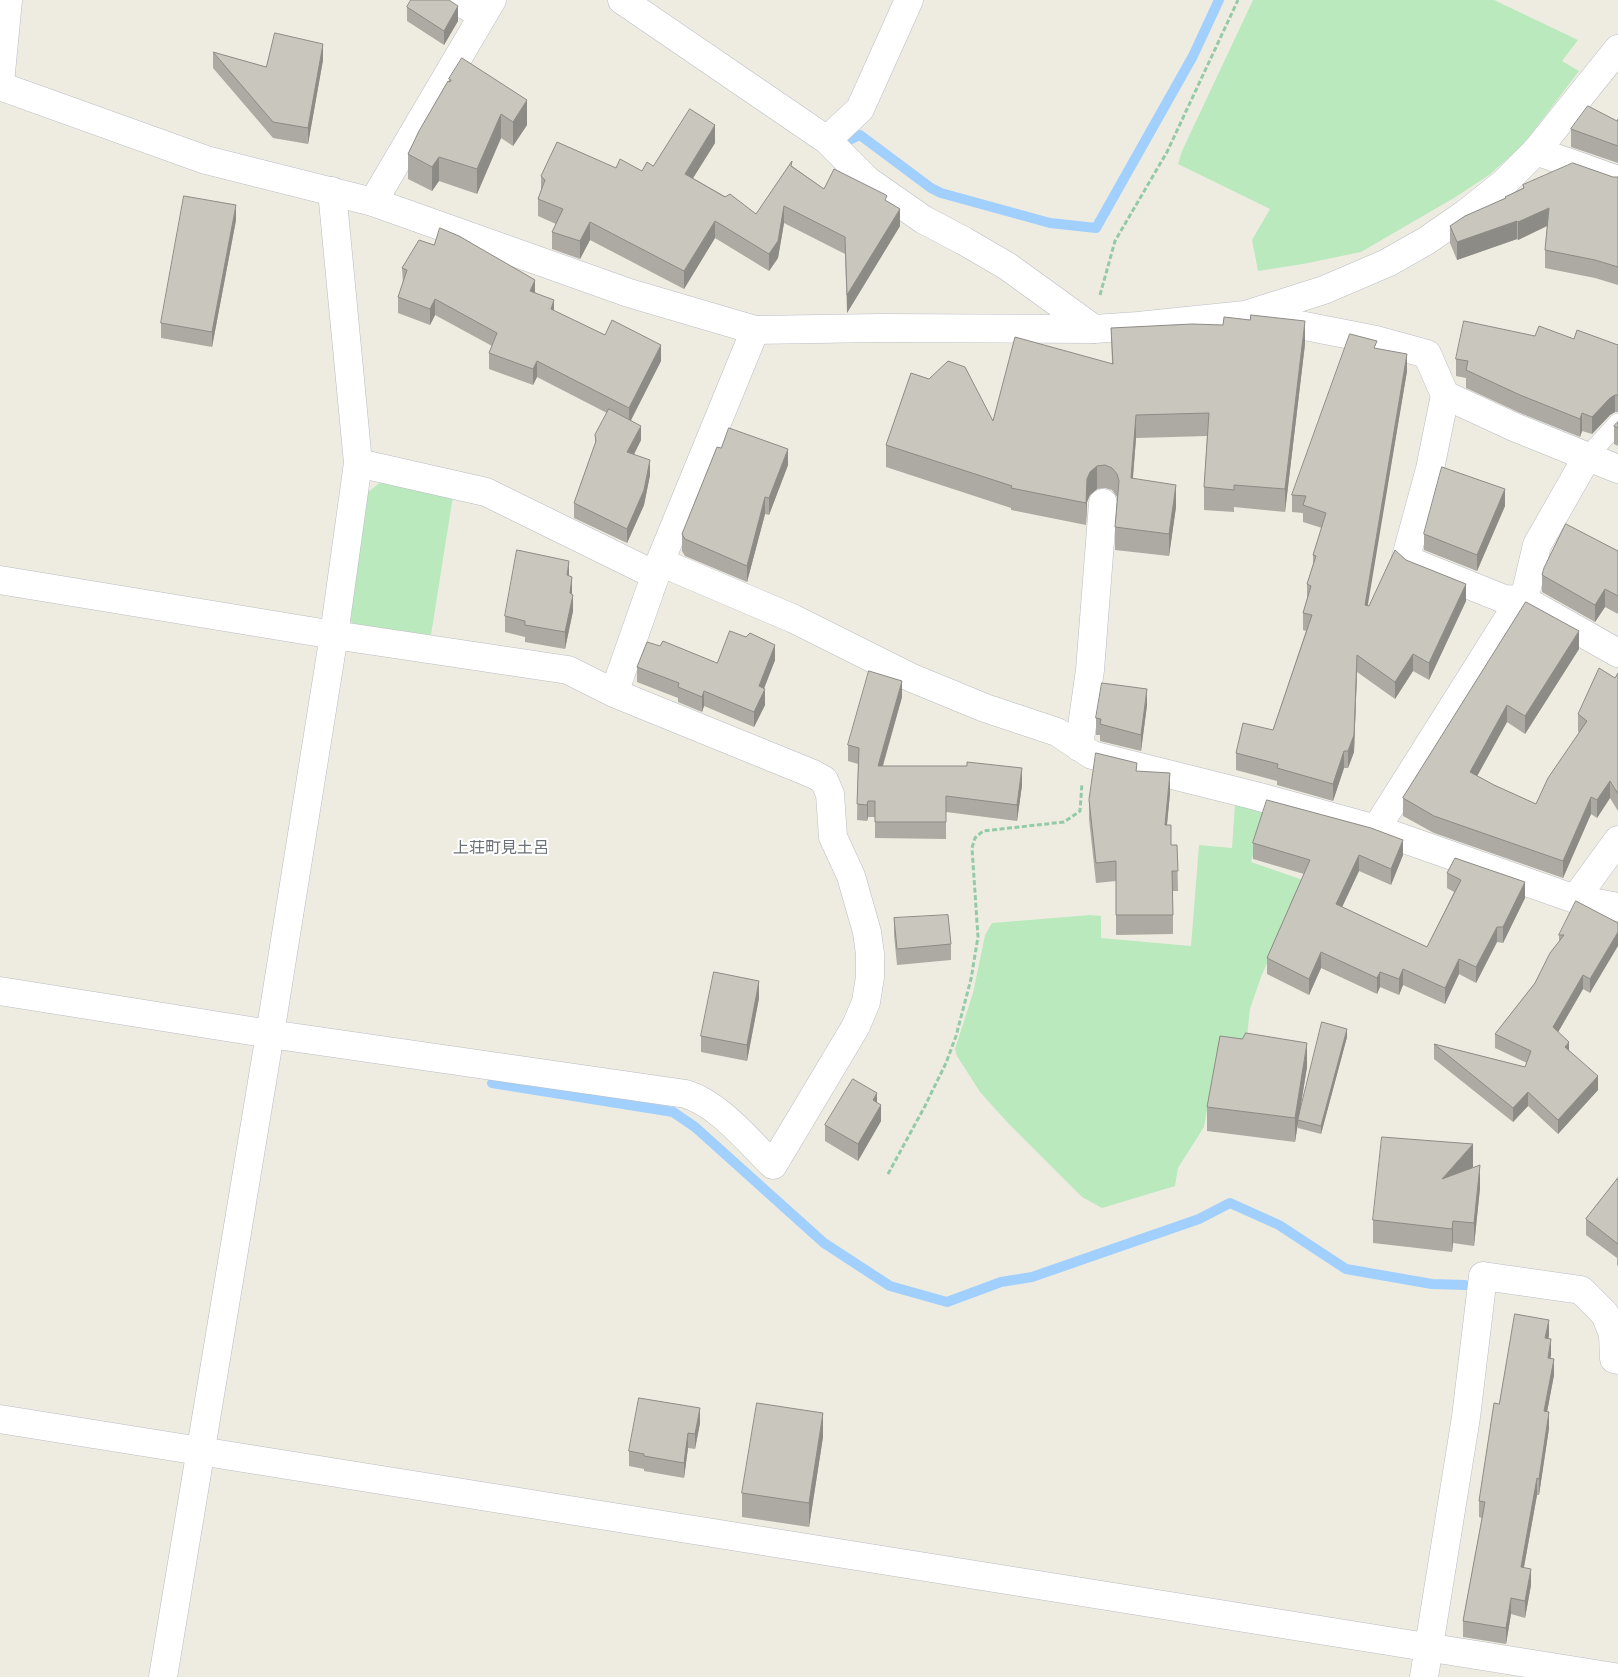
<!DOCTYPE html>
<html>
<head>
<meta charset="utf-8">
<style>
  body { margin:0 }
  canvas { display:block; background:#eeece1 }
</style>
</head>
<body>
<canvas width="1618" height="1677"></canvas>
<script>
const ctx = document.querySelector('canvas').getContext('2d');
ctx.lineJoin = 'round';
function fillPath(path, color) { ctx.fillStyle = color; ctx.fill(path, 'evenodd'); }
function trace(path, color, width, dash) { ctx.strokeStyle = color; ctx.lineWidth = width; ctx.lineCap = dash ? 'butt' : 'round'; ctx.setLineDash(dash || []); ctx.stroke(path); }
function drawText(font, color, halo, rows, align = 'center') {
  ctx.font = font + ' Roboto,"Noto Sans JP",sans-serif'; ctx.lineWidth = 4; ctx.setLineDash([]); ctx.textBaseline = 'middle'; ctx.strokeStyle = halo; ctx.fillStyle = color; for (const [text, x, y, turn = 0] of rows) {
    ctx.save(); ctx.translate(x, y); ctx.rotate((+turn || 0) * Math.PI / 180); ctx.textAlign = isNaN(turn) ? turn : align; if (halo) ctx.strokeText(text, 0, 0); ctx.fillText(text, 0, 0); ctx.restore();
  }
}
fillPath(new Path2D(`
  M1253,0H1494L1578,40L1562,61L1579,71L1523,145L1489,175L1454,198L1361,252L1303,264L1258,271L1252,240L1270,209L1178,164L1182,151Z
  M381,482L453,496L431,635L360,625L352,623L348,616L368,492Z
  M1235,803L1267,809L1251,862L1303,880L1261,977L1250,1009L1245,1055L1217,1053L1204,1127L1178,1168L1175,1186L1102,1208L1082,1197L1007,1122L980,1092L957,1056L955,1049L973,993L985,935L992,923L1090,915L1101,916V938L1191,946L1199,845L1232,848Z`), '#bbe9be');
trace(new Path2D(`
  M845,142L860,135L931,188L941,193L1050,223L1096,228L1193,56L1219,0
  M492,1083L673,1112L695,1127L824,1243L890,1286L947,1302L1001,1282L1032,1277L1199,1219L1230,1203L1279,1225L1346,1269L1432,1284L1465,1285`), '#a1d0ff', 10);
const lane = new Path2D(`
  M1587,457L1618,423`);
const street = new Path2D(`
  M456,0L483,15
  M622,0L827,140L868,181L924,220L964,241L1007,266L1094,329
  M0,83L8,0
  M827,140L860,109L909,0
  M1536,151L1618,180
  M373,202L492,0
  M1269,319L1376,340L1427,354L1445,395L1514,427L1618,469
  M755,330L660,562L794,619L912,678L985,708L1057,732L1092,755L1256,796L1376,829L1575,899L1618,907
  M1445,395L1430,469L1406,557L1412,562L1504,599L1524,600L1618,653
  M358,463L486,492L655,575
  M0,580L334,635L568,670L614,693L813,774L824,780L830,794L833,837L851,876L867,932L870,954V977L866,1002L856,1026L773,1165C747,1140 720,1105 686,1094L270,1034L0,991
  M614,693L660,562
  M1079,747L1090,670L1103,503
  M1376,829L1515,608L1524,600L1537,545L1587,457
  M1575,899L1618,840
  M1613,1334L1614,1359L1618,1360
  M0,1419L1614,1677
  M163,1677L270,1034L334,635L358,463L332,191
  M1424,1677L1466,1417L1483,1276L1581,1290L1605,1314L1613,1334L1618,1332`);
const secondary = new Path2D(`
  M0,86L206,160L373,202L629,293L755,330L880,328L1094,329L1138,326L1245,315L1324,290L1387,263L1426,241L1465,214L1504,183L1536,151L1618,49`);
trace(lane, '#b9bcc2', 20);
trace(street, '#b9bcc2', 29);
trace(secondary, '#babdc5', 29);
trace(new Path2D(`
  M1100,295L1115,241L1167,152L1238,0
  M888,1174L925,1106L946,1063L956,1036L971,979L978,937L972,848L975,838L983,831L1064,822L1080,811L1082,783`), '#94caa6', 3, [5, 2.5]);
trace(lane, '#fff', 19);
trace(street, '#fff', 28);
trace(secondary, '#fff', 28);
fillPath(new Path2D(`
  M407,7L458,21L444,45L407,21Z
  M213,52L266,67L323,60L308,144L273,138L213,68Z
  M449,79L527,125L513,146L501,138L477,194L439,181L432,191L408,179V154L449,82Z
  M1618,119V163L1571,147V129L1617,121Z
  M715,143L693,178L756,214L792,166L824,189L887,202L900,226L847,313L845,254L784,223L778,258L769,271L715,238L684,289L590,240L580,259L552,249V232L556,224L538,216V199L541,190V176L616,168L642,171Z
  M1613,177H1618V285L1595,278L1545,268V250L1547,226L1518,240L1517,239L1457,260L1450,243V226L1505,198V197L1523,188V185Z
  M236,220L212,347L161,338V323Z
  M402,268L535,292L554,311L661,361L631,420L641,440L634,455L650,475L644,505L627,543L574,518V503L595,444V435L607,413L537,377L533,385L489,369V353L492,346L435,315L430,325L398,313V297L403,284Z
  M1111,328L1305,344L1285,512L1234,507V512L1204,510V487L1207,436L1136,438L1133,478L1176,507L1169,556L1115,550V527L1117,497L1112,490L1105,488L1097,489L1090,495L1087,502L1086,525L1011,510V508L886,467V445L993,421L1112,363Z
  M1535,336L1574,339L1618,345V412H1615L1610,415L1592,434L1582,431L1580,437L1520,413L1466,388V378L1456,376V359Z
  M1377,348L1407,371L1367,605L1369,606L1406,560L1466,601L1429,680L1413,671L1395,699L1357,672L1354,752L1348,768H1344L1333,801L1277,785V781L1236,770V753L1273,730L1306,631L1303,630V613L1307,599V584L1313,564V555L1322,528L1303,522V513L1292,512V495Z
  M1618,422V446L1614,444V426Z
  M788,465L769,515L765,514L747,582L685,556L682,551V534Z
  M1505,506L1477,571L1424,550V534Z
  M1618,551V614L1605,607L1595,622L1542,592V575Z
  M569,576L572,594L573,611L565,649L525,642V637L505,632V616Z
  M1526,602L1579,649L1525,734L1507,722L1477,776L1494,785L1536,804L1579,733L1578,731V714L1615,678L1618,673V811L1610,798L1597,818L1591,814L1563,878L1434,833L1403,816V798Z
  M660,646L717,663L775,660L764,689L765,705L754,727L704,706L702,712L678,702V698L637,682V667Z
  M902,697L883,766L1022,785L1017,821L946,812V839L875,838V817H868L867,821L857,820L858,764L848,761V745Z
  M1147,705L1141,751L1100,741V735H1096V718Z
  M1137,771L1170,793L1167,825L1171,845H1177L1178,891H1173V934L1116,935V881L1096,883L1089,819V800Z
  M1253,843L1403,855L1391,885L1359,871L1342,907L1427,947L1454,892L1447,888V873L1525,898L1503,943L1497,942L1476,983L1459,974L1445,1004L1403,985L1399,995L1380,987L1377,994L1321,968L1309,995L1267,974V958L1304,874L1253,859Z
  M894,918L951,944V960L897,965L894,935Z
  M1618,923L1590,993L1583,989L1558,1032L1569,1050L1598,1090L1558,1134L1528,1106L1513,1122L1434,1059V1044L1525,1067L1527,1063L1495,1048V1034L1535,983L1559,942V935Z
  M759,998L747,1061L701,1052V1036Z
  M1347,1037L1321,1134L1298,1128V1123L1295,1142L1207,1131V1107L1307,1067L1299,1115Z
  M881,1121L858,1161L825,1141V1125Z
  M1473,1167L1472,1168L1480,1188L1474,1246L1453,1243L1452,1252L1373,1243V1220Z
  M1618,1178V1266L1617,1265V1258L1586,1235V1219Z
  M1549,1336L1548,1338L1551,1355L1550,1358L1554,1375L1547,1412L1549,1428L1546,1448L1539,1495H1537L1524,1567L1531,1585L1525,1618L1511,1614L1506,1644L1463,1637V1621L1482,1518L1479,1517V1501Z
  M700,1423L695,1449L688,1448L684,1478L644,1471V1469L629,1466V1451Z
  M823,1437L809,1527L742,1517V1493Z`), '#adaaa3');
fillPath(new Path2D(`
  M458,6V21L444,45V31Z
  M323,44V60L308,144V128Z
  M527,100V125L513,146V122Z
  M501,114V138L477,194V169Z
  M715,125V143L685,191V174Z
  M439,157V181L432,191V167Z
  M236,205V220L212,347V332Z
  M784,206V223L778,258L769,271V254Z
  M1549,208V225L1518,240V222Z
  M900,209V226L847,313V295Z
  M715,221V238L684,289V271Z
  M1517,221V239L1457,260V242Z
  M590,222V240L580,259V241Z
  M535,280V296L530,291Z
  M435,299V315L430,325V309Z
  M554,300V315L551,309Z
  M1305,321V344L1285,512V489Z
  M661,345V361L629,424V408Z
  M1407,354V371L1365,622V605Z
  M537,361V377L533,385V369Z
  M1615,395V412L1610,415L1592,434V417L1610,398Z
  M1582,413V431L1580,437V419Z
  M1136,415V438L1131,500V478Z
  M641,426V440L627,467V452Z
  M788,449V465L769,515V498Z
  M650,460V475L644,505L627,543V529Z
  M1097,466V489L1090,495L1087,502L1086,525V503L1087,479L1090,472Z
  M1176,485V507L1169,556V534Z
  M1505,489V506L1477,571V555Z
  M765,497V514L747,582V566Z
  M569,561V577L567,575Z
  M572,577V594L570,593Z
  M1466,584V601L1429,680V663Z
  M1605,589V607L1595,622V605Z
  M573,595V611L565,649V632Z
  M1579,631V649L1525,734V716Z
  M775,645V660L759,701V686Z
  M1413,654V671L1395,699V682Z
  M1357,655V672L1354,752L1348,768V751Z
  M902,681V697L878,782V766Z
  M765,689V705L754,727V712Z
  M1147,689V705L1141,751V735Z
  M704,691V706L702,712V697Z
  M1507,705V722L1470,789V772Z
  M1344,751V768L1333,801V784Z
  M1022,768V785L1017,821V805Z
  M1170,773V793L1165,844V825Z
  M1610,781V798L1597,818V800Z
  M1591,797V814L1563,878V861Z
  M868,801V817L867,821V805Z
  M1403,840V855L1391,885V869Z
  M1359,855V871L1336,920V904Z
  M1525,882V898L1503,943V927Z
  M1497,927V942L1476,983V967Z
  M1618,932V946L1590,993V979Z
  M1321,952V968L1309,995V979Z
  M1459,959V974L1445,1004V988Z
  M1403,969V985L1399,995V979Z
  M1380,972V987L1377,994V978Z
  M1583,975V989L1553,1041V1027Z
  M759,981V998L747,1061V1045Z
  M1347,1029V1037L1321,1134V1126Z
  M1569,1042V1056L1565,1047Z
  M1307,1043V1067L1295,1142V1118Z
  M1598,1076V1090L1558,1134V1120Z
  M1528,1092V1106L1513,1122V1108Z
  M877,1093V1110L873,1100Z
  M881,1105V1121L858,1161V1144Z
  M1473,1144V1167L1442,1201V1179Z
  M1480,1165V1188L1474,1246V1223Z
  M1453,1221V1243L1452,1252V1229Z
  M1549,1320V1336L1545,1354V1338Z
  M1551,1339V1355L1548,1374V1358Z
  M1554,1359V1375L1544,1428V1411Z
  M700,1408V1423L695,1449V1434Z
  M1549,1412V1428L1539,1495V1479Z
  M823,1413V1437L809,1527V1503Z
  M688,1433V1448L684,1478V1463Z
  M1537,1478V1495L1521,1583V1567Z
  M1531,1569V1585L1525,1618V1601Z
  M1511,1598V1614L1506,1644V1628Z`), '#8d8b85');
const building = new Path2D(`
  M411,0H449L458,6L444,31L407,7Z
  M275,33L323,44L308,128L273,122L213,52L266,67Z
  M462,58L527,100L513,122L501,114L477,169L439,157L432,167L408,154L419,131L448,81L450,82L451,80L449,79Z
  M1588,106L1617,121L1618,119V146L1571,129Z
  M690,109L715,125L685,174L725,197L730,194L756,214L792,161L791,166L824,189L834,169L886,195L887,196L885,200L900,209L847,295L845,237L784,206L778,241L769,254L715,221L684,271L590,222L580,241L552,232L563,209L538,199L545,180L541,176L557,142L616,168L620,159L642,171L647,162L653,166Z
  M1573,163L1613,177H1618V267L1595,260L1545,250L1549,208L1518,222L1517,221L1457,242L1450,226L1465,216L1506,198L1505,197L1524,188L1523,185Z
  M184,196L236,205L212,332L161,323Z
  M440,228L459,236L535,280L530,291L554,300L551,309L605,335L612,320L661,345L629,408L537,361L533,369L489,353L497,333L435,299L430,309L398,297L407,270L402,268L419,240L434,245Z
  M1251,315L1305,321L1285,489L1234,485V490L1204,487L1209,413L1136,415L1131,478L1176,485L1169,534L1115,527L1119,481L1117,474L1112,468L1105,465L1097,466L1090,472L1087,479L1086,503L1011,488L1012,486L886,445L911,373L929,379L948,361L965,367L993,421L1015,337L1113,364L1111,328L1192,324L1223,325L1224,317L1250,320Z
  M1464,321L1535,336L1539,326L1574,339L1577,330L1618,345V395H1615L1610,398L1592,417L1582,413L1580,419L1520,395L1466,370L1468,361L1456,359Z
  M1350,334L1377,341L1374,348L1407,354L1365,605L1369,606L1395,550L1406,560L1466,584L1429,663L1413,654L1395,682L1357,655L1354,735L1348,751H1344L1333,784L1277,768L1278,764L1236,753L1243,723L1273,730L1312,615L1303,613L1311,586L1307,584L1316,556L1313,555L1326,513L1303,505L1306,496L1292,495Z
  M609,409L641,426L627,452L650,460L644,490L627,529L574,503L596,441L595,435Z
  M1618,422V428L1614,426Z
  M729,428L788,449L769,498L765,497L747,566L685,539L682,534L717,447L721,448Z
  M1442,467L1505,489L1477,555L1424,534Z
  M1566,524L1618,551V596L1605,589L1595,605L1542,575L1544,568Z
  M517,550L569,561L567,575L572,577L570,593L573,595L565,632L525,625V621L505,616Z
  M1526,602L1579,631L1525,716L1507,705L1470,772L1494,785L1536,804L1548,778L1587,721L1578,714L1599,668L1615,678L1618,673V794L1610,781L1597,800L1591,797L1563,861L1434,816L1403,798Z
  M730,631L746,637L750,633L775,645L759,686L765,689L754,712L704,691L702,697L678,687L679,683L637,667L647,642L660,646L663,641L717,663Z
  M869,671L902,681L878,766H967V762L1022,768L1017,805L946,796V822H875V801H868L867,805L857,804L859,748L848,745Z
  M1102,683L1147,689L1141,735L1100,724L1101,719L1096,718Z
  M1096,753L1137,763L1136,771L1170,773L1165,825H1171V845H1177L1178,871H1172L1173,915H1116V861L1096,863L1089,800Z
  M1267,800L1371,828L1403,840L1391,869L1359,855L1336,904L1427,947L1461,880L1447,873L1455,858L1525,882L1503,927H1497L1476,967L1459,959L1445,988L1403,969L1399,979L1380,972L1377,978L1321,952L1309,979L1267,958L1310,860L1253,843Z
  M1576,901L1618,923V932L1590,979L1583,975L1553,1027L1569,1042L1565,1047L1598,1076L1558,1120L1528,1092L1513,1108L1434,1044L1525,1067L1531,1051L1495,1034L1535,983L1550,953L1564,935H1559Z
  M948,915L951,944L897,949L894,918Z
  M714,972L759,981L747,1045L701,1036Z
  M1322,1022L1347,1029L1321,1126L1298,1120Z
  M1246,1033L1307,1043L1295,1118L1207,1107L1220,1036L1242,1039Z
  M853,1079L877,1093L873,1100L881,1105L858,1144L825,1125Z
  M1382,1137L1473,1144L1442,1179L1480,1165L1474,1223L1453,1221L1452,1229L1373,1220Z
  M1618,1178V1244L1586,1219Z
  M1515,1314L1549,1320L1545,1338L1551,1339L1548,1358L1554,1359L1544,1411L1549,1412L1546,1432L1539,1479L1537,1478L1521,1567L1531,1569L1525,1601L1511,1598L1506,1628L1463,1621L1485,1502L1479,1501L1494,1403L1499,1404Z
  M639,1398L700,1408L695,1434L688,1433L684,1463L644,1456V1454L629,1451Z
  M757,1403L823,1413L809,1503L742,1493Z`);
fillPath(building, '#c9c6be');
trace(building, '#8d8b85', 1);
drawText('16px', '#6b7076', '#fff', [
  ["上荘町見土呂",501,849]
]);
</script>
</body>
</html>
